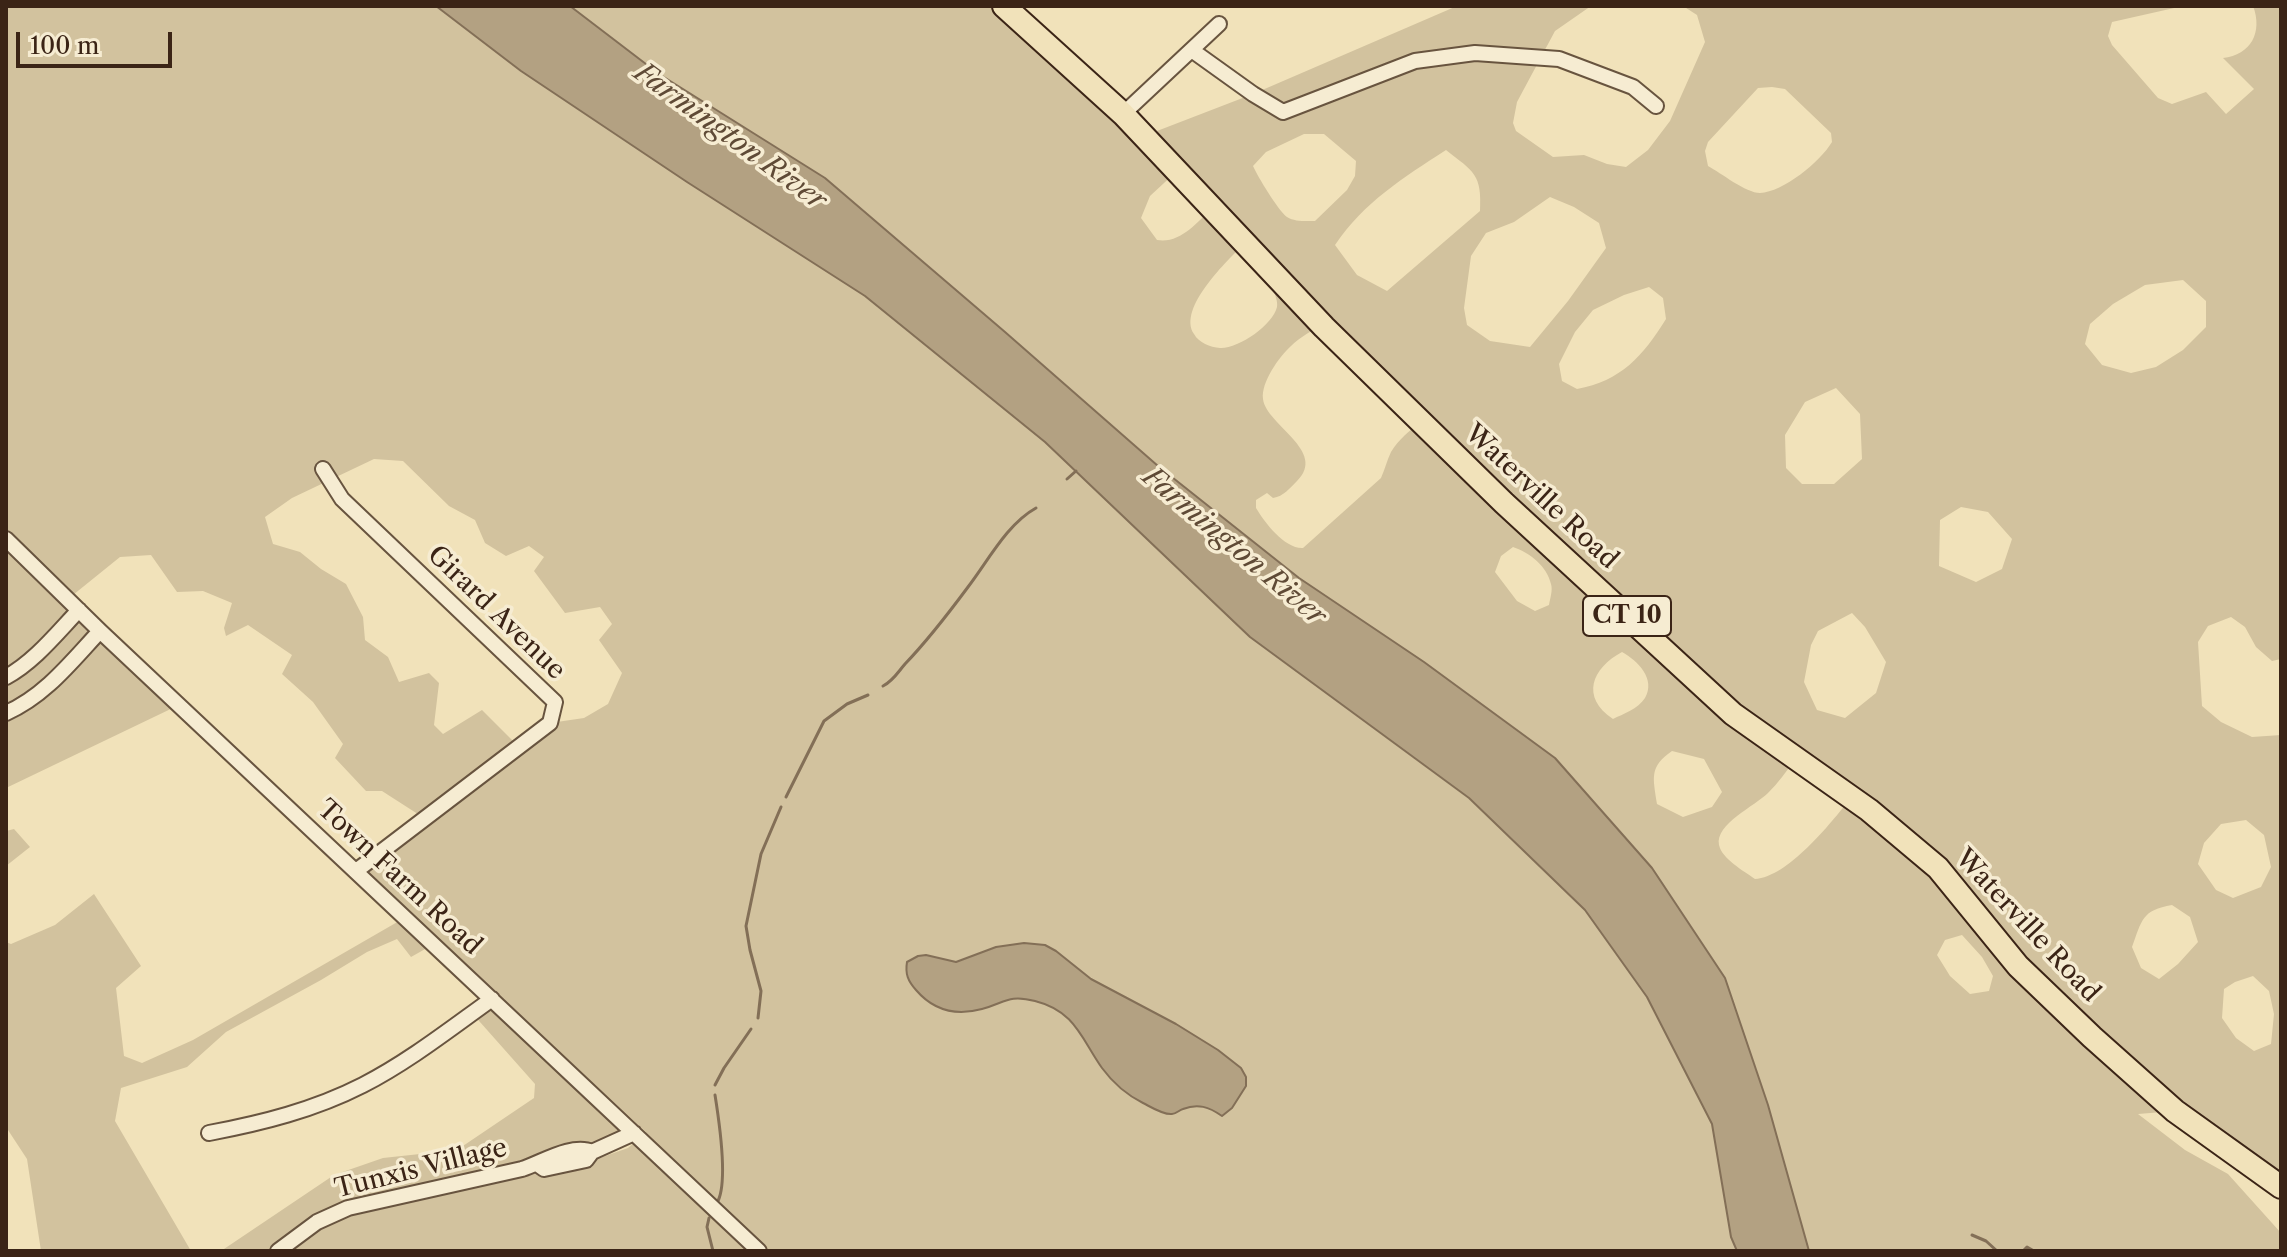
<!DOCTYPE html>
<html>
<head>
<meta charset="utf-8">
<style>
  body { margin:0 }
  #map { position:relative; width:2287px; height:1257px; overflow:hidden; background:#f1e2ba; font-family:"Libre Caslon Text",serif }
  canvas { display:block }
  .frame { position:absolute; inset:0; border:8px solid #3b2416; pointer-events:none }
  .scale { position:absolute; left:16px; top:32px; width:156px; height:36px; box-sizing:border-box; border:4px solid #3b2416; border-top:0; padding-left:10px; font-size:24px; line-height:28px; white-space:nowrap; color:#3b2416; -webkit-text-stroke:6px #f6ecd2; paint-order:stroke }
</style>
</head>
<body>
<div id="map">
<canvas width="2287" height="1257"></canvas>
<div class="frame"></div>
<div class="scale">100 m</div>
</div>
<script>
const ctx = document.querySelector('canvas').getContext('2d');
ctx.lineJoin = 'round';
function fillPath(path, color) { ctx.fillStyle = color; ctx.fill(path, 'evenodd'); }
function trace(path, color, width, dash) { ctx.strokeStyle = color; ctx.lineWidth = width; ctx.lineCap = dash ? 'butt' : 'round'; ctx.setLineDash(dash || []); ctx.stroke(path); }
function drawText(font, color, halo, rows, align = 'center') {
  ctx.font = font + ' "Libre Caslon Text",serif'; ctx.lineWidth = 7; ctx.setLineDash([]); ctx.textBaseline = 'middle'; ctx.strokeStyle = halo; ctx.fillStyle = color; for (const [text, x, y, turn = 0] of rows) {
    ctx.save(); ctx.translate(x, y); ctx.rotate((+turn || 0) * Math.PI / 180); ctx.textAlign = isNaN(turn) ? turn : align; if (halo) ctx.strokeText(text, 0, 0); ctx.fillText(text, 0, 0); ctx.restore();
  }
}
fillPath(new Path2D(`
  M6,6H436L521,71L687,182L865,296L1045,442L1250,637L1468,798L1585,910L1647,997L1712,1124L1731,1237L1737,1251H287L320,1226L351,1213L588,1162L628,1148L646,1132L370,875L356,871L424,818L382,791H366L335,758L343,744L313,702L282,674L292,655L248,625L226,636L224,628L232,603L203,591L177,592L151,555L120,557L68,599L179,705L6,788ZM374,459L403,461L449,506L475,520L485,543L506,556L529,546L544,557L534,571L565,613L600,607L612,624L599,640L622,673L608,704L584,718L550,723L519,747L482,710L443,734L434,725L439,683L429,673L399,682L388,657L365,640L363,617L346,584L321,569L300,552L273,544L265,517L292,498Z
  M570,6H1004L1144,136L1253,94L1457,6H1591L1555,31L1517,102L1513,123L1516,131L1553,157L1584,155L1607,164L1626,167L1648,150L1670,121L1705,42L1697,15L1683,6H2183L2112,22L2108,36L2112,45L2158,98L2172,104L2206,92L2226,114L2254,89L2223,58C2251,55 2263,32 2253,6H2281V659L2272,661L2256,647L2245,627L2231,617L2208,626L2198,642L2202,706L2221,722L2252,737L2281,735V1187L2175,1111L2138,1114L2185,1150L2228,1174L2281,1233V1251H1809L1768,1105L1725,978L1652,868L1555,758L1424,662L1299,578L1158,466L1005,332L825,178L659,74ZM1772,87L1785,89L1831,133L1832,142C1820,162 1783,192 1760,193C1746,193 1721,173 1708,166L1705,151L1708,142L1758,88ZM1304,134H1324L1356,161L1355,176L1347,190L1315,221C1306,221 1295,222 1287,217C1278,210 1258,177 1253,166L1266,152ZM1446,150C1474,172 1482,174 1480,211L1387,291L1357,275L1335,245C1364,202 1403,178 1446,150ZM1177,171L1213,208C1196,223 1180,244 1157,240L1141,218L1150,196ZM1550,197L1574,207L1599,223L1606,248L1568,301L1530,347L1490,341L1467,325L1464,308L1471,256L1486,233L1514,222ZM1245,243L1278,277L1273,289C1275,295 1278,301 1277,307C1273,325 1238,349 1220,348C1210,347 1199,343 1194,334C1177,308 1228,260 1245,243ZM2183,280L2206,301V327L2183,350L2156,367L2131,373L2102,365L2085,344L2090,324L2113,304L2145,285ZM1649,287L1663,298L1666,319C1643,356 1621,381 1577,389L1562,381L1559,364L1575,332L1593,310L1624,295ZM1322,324L1421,422C1409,431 1399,439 1391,452C1387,460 1385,469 1381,478L1303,548C1285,549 1265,523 1256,508V500L1267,493L1273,498C1284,496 1289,489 1297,481C1328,451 1266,425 1263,399C1261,382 1279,357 1291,346C1300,337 1312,331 1322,324ZM1836,388L1860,414L1862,459L1834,484H1802L1786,468L1785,435L1805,402ZM1961,507L1988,512L2012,539L2002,569L1976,582L1939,566L1940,520ZM1513,547C1530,553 1547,566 1551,584C1553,590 1550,599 1549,605L1535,611L1517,601L1495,572L1501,556ZM1852,613L1865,627L1886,662L1876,693L1845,718L1817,710L1804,682L1811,645L1818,631ZM1622,652C1638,661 1656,679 1645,698C1638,709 1623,714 1613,719C1580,697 1592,668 1622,652ZM1672,751L1704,759L1722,792L1712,807L1683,817L1657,804C1653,777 1649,767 1672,751ZM1795,759L1851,798C1830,824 1788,877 1755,879C1744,871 1722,859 1719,845C1715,824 1755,806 1768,793C1778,783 1787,771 1795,759ZM2246,820L2264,835L2271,867L2261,887L2233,898L2216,890L2198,864L2204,843L2221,824ZM2172,905L2190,917L2198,942L2178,964L2159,979L2141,968L2132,947C2142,920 2142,910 2172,905ZM1962,935L1982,957L1993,976L1989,991L1970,994L1950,976L1937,955L1945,940ZM2253,976L2269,991L2274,1014L2271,1044L2254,1051L2236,1038L2222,1018L2224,989L2235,982Z
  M14,829L30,847L6,866V831Z
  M94,894L141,966L116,988L124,1056L142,1063L193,1040L406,917L434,944L411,957L397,939L367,952L321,980L226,1032L187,1067L121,1088L115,1121L191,1251H41L27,1159L6,1127V942L11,944L55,925Z
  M492,999L634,1133L592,1152L348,1208L278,1251H221L334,1175L383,1158L457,1150L534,1098L535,1084L472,1013Z`), '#d2c29e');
const water = new Path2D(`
  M436,6H570L659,74L825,178L1005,332L1158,466L1299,578L1424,662L1555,758L1652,868L1725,978L1768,1105L1809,1251H1737L1731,1237L1712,1124L1647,997L1585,910L1469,798L1250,637L1045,442L865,296L687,182L521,71Z
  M1024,943L1045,945L1056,951L1091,979L1176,1024L1218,1050L1241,1068L1246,1077V1086L1232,1108L1222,1116C1209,1107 1198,1103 1183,1109C1179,1110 1176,1114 1172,1114C1163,1115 1151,1107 1143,1103C1127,1095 1113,1083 1102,1068C1081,1038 1075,1011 1035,1001C1008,994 1005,1003 982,1009C956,1016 933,1010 916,990C908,981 905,974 907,962L918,956L926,955L956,962L996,947Z`);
fillPath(water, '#b3a182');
trace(water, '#836f57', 2);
trace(new Path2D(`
  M1067,479L1076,471
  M883,686C893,681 898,672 905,664C928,640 948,614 968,587C988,561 1007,524 1036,508
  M786,797L824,721L847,704L868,695
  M758,1018L761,991L750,950L746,926L761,854L781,807
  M715,1085L724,1068L751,1029
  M715,1095C719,1120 728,1180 718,1201
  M709,1218L707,1227L713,1251
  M1972,1235L1986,1241L1997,1251
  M2023,1251L2027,1247L2034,1251`), '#836f57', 3);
const minor = new Path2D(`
  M1193,51L1253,94L1283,112L1415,61L1475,53L1559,59L1633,87L1656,106
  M1123,114L1219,24
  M323,469L342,499L555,702L550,723L356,871
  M6,539L100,631L759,1251
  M6,677C34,662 57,633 79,610
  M6,713C45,696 72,661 100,631
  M209,1133C262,1123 314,1110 363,1085C408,1062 450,1029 492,999
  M537,1164L544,1169L586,1160L592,1152L634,1133
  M278,1251L317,1222L348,1208L522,1169C541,1163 572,1143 592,1152`);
const highway = new Path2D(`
  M1004,6L1123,114L1324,327L1504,503L1733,714L1869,810L1938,868L2018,966L2092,1037L2175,1111L2281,1187`);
trace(minor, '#68543f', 18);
trace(highway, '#3b2416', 26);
trace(minor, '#f6ecd2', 14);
trace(highway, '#f1e2ba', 22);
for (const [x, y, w] of [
  [1627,616,88]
]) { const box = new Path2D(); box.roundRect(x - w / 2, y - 20, w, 40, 6); ctx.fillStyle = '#f6ecd2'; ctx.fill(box); trace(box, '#3b2416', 2); }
drawText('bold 24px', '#3b2416', null, [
  ["CT 10",1627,616]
]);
drawText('26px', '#3b2416', '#f6ecd2', [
  ["Waterville Road",1541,497,43],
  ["Girard Avenue",496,613,44],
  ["Town Farm Road",399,878,43],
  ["Waterville Road",2027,926,47],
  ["Tunxis Village",421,1169,-14]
]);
drawText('italic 28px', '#5f4a36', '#f6ecd2', [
  ["Farmington River",730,137,36],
  ["Farmington River",1234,547,40]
]);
</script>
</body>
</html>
